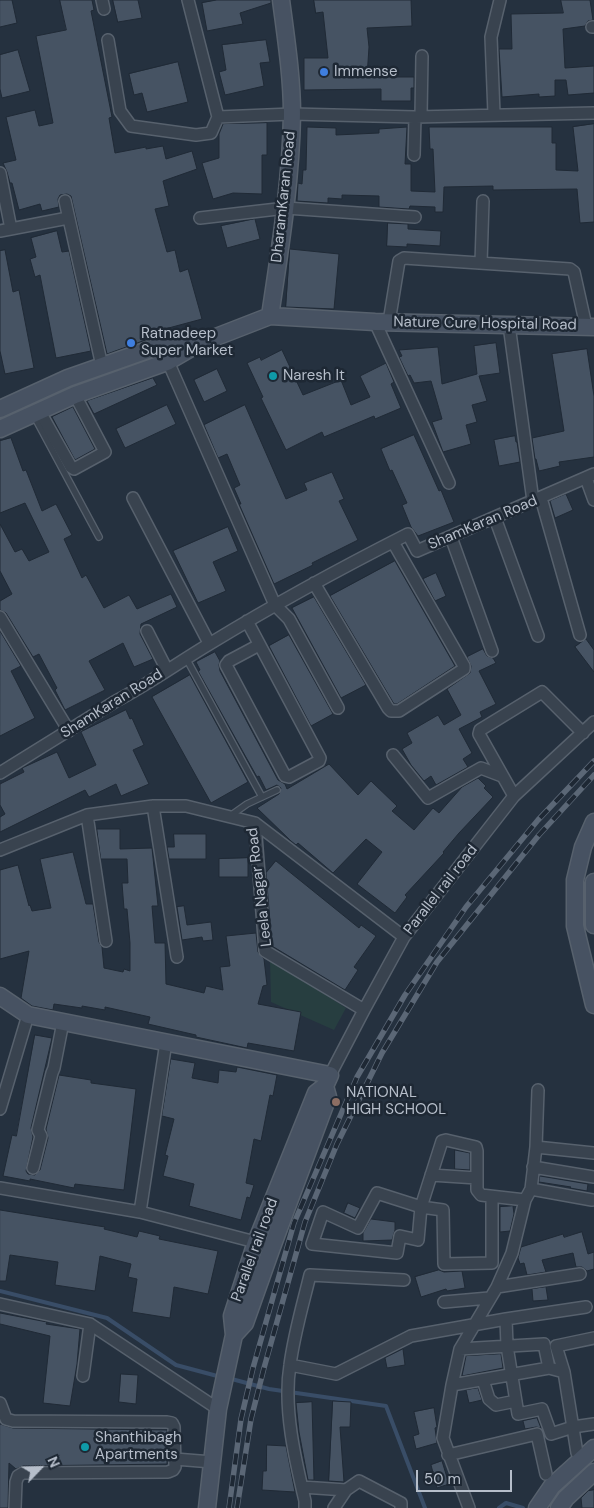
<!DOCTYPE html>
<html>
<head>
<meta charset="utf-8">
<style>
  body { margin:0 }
  #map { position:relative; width:594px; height:1508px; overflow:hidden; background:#25313f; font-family:"DM Sans",sans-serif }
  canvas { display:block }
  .north { position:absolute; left:15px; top:1443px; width:50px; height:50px; -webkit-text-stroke:4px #1e2834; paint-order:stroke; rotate:66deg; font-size:14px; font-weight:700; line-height:20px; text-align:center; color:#b6beca }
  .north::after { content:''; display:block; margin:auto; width:18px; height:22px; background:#b6beca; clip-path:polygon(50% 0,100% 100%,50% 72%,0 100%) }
  .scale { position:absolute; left:416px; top:1470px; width:96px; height:22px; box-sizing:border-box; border:2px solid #b6beca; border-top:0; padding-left:6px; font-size:15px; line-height:18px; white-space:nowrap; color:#b6beca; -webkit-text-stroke:4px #1e2834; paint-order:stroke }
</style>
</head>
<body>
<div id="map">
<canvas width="594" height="1508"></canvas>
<div class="north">N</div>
<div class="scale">50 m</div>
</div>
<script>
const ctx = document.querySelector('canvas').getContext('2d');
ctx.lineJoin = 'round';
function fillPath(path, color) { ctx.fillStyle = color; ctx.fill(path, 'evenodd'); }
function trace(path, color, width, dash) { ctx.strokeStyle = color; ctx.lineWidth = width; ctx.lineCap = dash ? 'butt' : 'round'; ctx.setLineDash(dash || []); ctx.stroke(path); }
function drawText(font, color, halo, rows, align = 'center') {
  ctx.font = font + ' "DM Sans",sans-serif'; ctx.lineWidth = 5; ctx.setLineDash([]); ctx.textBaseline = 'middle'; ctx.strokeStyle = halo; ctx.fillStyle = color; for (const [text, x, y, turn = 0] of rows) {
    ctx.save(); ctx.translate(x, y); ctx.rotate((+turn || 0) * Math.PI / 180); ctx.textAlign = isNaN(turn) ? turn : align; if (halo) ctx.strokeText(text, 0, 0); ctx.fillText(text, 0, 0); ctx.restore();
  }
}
fillPath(new Path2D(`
  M270,959L346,1008L334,1030L271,1002Z`), '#273e40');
trace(new Path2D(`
  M0,1291L107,1318L176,1365L221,1377
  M228,1378L269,1389L386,1406L425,1508
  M499,1508L506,1503L523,1508`), '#394d67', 4);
const building = new Path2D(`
  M0,0H12L17,23L0,27Z
  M60,0H92L94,10L91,11L112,117L109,118L115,153L146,147V149L163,146L166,159L192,151L197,169L163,181L169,206L155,209L167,252L175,250L180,272L188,269L202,319L150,333L151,338L107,354L71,196L67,194L60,195L58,199L59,207L42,211L40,204L19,210L12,183H10L7,172L3,163L16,160L6,117L35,110L39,126L53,123L36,36L66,30Z
  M113,0H138L142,18L118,22Z
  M217,0H271V3L240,13L243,24L207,31L202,3Z
  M314,0H411L412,26L367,28L369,47L367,77H414V88H411V101H381V89L304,90V58H328L323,12L316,13Z
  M561,0H590L593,20L588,21L585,26L563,29L565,68L594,66V93L568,95L566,80H555V96L539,97V94L502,97L499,49H512L511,14L563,13Z
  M266,40L270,62L260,63L264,86L225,95L219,72L226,70L222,45Z
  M18,50L30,91L2,98L0,89V55Z
  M178,62L188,102L147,112L142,93L134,95L129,74Z
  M267,123V155H262V194L233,193L213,199L202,163L219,158V134L223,124Z
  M594,124V222L580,223L577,189L493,190V186L444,187L443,212H435V207L410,206L409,209L379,207V196L342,195V199L328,198V203L297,201L298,183L302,184L303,170H306L307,127L336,128V135L379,133V129L407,127L405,164H411V191L435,192L433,149H430L429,127H552V143H556V170L578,171L573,127Z
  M255,219L260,239L227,248L221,226Z
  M388,223L408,224V229L441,231L440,246L407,244V247L387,246Z
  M57,231L62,252L69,251L91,351L56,358L40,275L35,277L30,259L36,257L31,238Z
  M290,249L339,254L334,309L286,307Z
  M5,250L13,292L19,290L34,368L5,374L0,351V251Z
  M496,343L500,373L479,376L487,401L472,405L477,422L466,425L471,444L443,452L432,422L442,419L431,381L414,383L410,375L408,376L399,357L402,356L399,350L438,347L442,384L477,374L474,346Z
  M587,349L594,396V457L559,462L560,466L539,471L536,459H535L532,438L564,431L552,354Z
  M282,350L303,395L341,380L351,405L370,397L360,376L386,363L394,382L391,384L401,408L375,419L374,416L324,437L322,432L286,450L261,398L263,397L247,363L260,357L261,360Z
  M217,369L227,391L204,402L194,380Z
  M153,378L157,385L94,414L87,401Z
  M167,405L176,424L125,448L116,429Z
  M245,405L286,499L307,490L304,483L332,472L344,499L339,501L358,540L312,563L313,565L274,584L239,504H241L234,488L240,485L227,454L218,458L204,425Z
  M73,407L95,449L75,460L52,417Z
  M414,435L439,491L441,490L454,522L418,536L411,527L402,505L407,503L392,470L390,471L381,449Z
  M515,436L516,442H517L520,462L499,466L494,440Z
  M11,438L23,471L26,470L42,511L56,504L72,535L64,539L82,578L86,575L104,608L129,595L137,609L171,594L177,607L141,624L140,634L153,659L134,667L123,643L89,661L105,690L65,710L55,690L57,688L39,654L33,657L6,613L0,610V601L12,594L0,571V524L15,552L22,549L29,561L49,552L25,503L0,513V441Z
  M566,494L573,510L555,518L550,501Z
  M228,527L238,551L213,562L226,591L198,603L173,551Z
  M395,561L455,666L397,704H394L330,596Z
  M436,573L446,596L435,601L423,579Z
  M314,597L366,685L341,698L292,608Z
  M0,631L21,666L11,671L35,718L0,736Z
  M289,635L333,714L311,726L269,646Z
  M586,639L594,650V672L575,647Z
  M483,649L487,656L493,658L496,663L479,671L496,704L480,712L482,717L459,729L472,753L463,759L468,767L436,785L431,776L424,781L411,765L402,749L412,743L407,733L438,715L444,725L461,715L447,689L470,673L471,666L467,657Z
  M215,652L220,661L219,665L220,671L278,780L285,784L287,789L329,764L358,795L371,781L397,806L392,811L414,830L433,808L439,813L462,787L478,778L486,786L484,788L493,797L459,833L443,852L444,853L405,895L407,897L395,913L357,884L382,852L366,839L333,873L298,843L296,845L291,841L257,808L279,794L281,788L277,785L266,790L259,776L257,777L198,671L200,670L196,662Z
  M190,675L248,782L211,803L152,697Z
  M126,710L130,719L132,718L144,745L133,750L149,784L121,796L116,784L89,797L85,790L0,832V817L5,814L0,805V784L24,772L22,768L57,752L69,778L96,765L81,732Z
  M97,829H120V849L152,848L158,906H152L155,943H165L166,984L204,993L206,986L223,990L220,967L230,966L226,936L256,933L258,952L264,959L267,985L263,986L258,1004L301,1012L294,1051L248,1043L247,1048L196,1037V1035L148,1024L150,1017L105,1007V1010L82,1006V1008L54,1004L53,1010L32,1006L21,998L29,951L0,959V870L18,865L29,906L30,905L32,911L51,908L40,859L73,852L86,904H93L99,942L102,947L104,968L123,972L124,969L130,971V943L127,909H124L122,883H128L127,859H101Z
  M174,834H206V859H169L167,847H174Z
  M248,858V877H219V859Z
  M276,861L359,928L361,925L376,936L354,967L358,970L345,990L272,946L266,873Z
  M184,906L187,925L211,922L213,940L203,941L202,937L182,940L177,907Z
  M35,1035L52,1038L31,1128L33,1137L26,1171L28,1174L35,1175L40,1170L48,1138L46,1129L59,1075L91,1080V1083L136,1089L124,1190L75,1184L74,1188L30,1179V1181L3,1176L12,1135L16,1136Z
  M171,1059L195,1063L192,1078L218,1083L219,1070L236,1072L237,1067L277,1075L273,1096L270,1095L261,1141L254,1139L246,1183L254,1185L250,1198L247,1197L241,1220L189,1206L194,1184L163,1176L168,1156L165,1155L174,1119L162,1116Z
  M455,1150L470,1153V1170L455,1169Z
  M540,1176L588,1184L587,1191L570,1188L571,1187L539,1182Z
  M348,1203L360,1208L355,1218L344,1213Z
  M513,1206L514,1214L510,1231L500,1232V1207Z
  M0,1210L105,1227L104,1229L137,1237L139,1231L160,1236L159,1239L218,1251L208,1294L174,1287L170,1318L132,1312L137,1279L128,1277L131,1264L100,1256L95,1291L55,1285L58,1262L10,1255L6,1281H0Z
  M371,1219L395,1222V1230L392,1240L363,1241V1233Z
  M582,1232L588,1254L594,1252V1269L587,1271L582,1267H576L573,1253L542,1260L546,1272L527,1275L524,1263L520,1264L518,1258L521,1247L563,1234L564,1237Z
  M439,1270L444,1272L462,1271L465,1288L447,1291L446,1289L421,1297L415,1277Z
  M546,1287L548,1300L533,1301L532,1289Z
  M0,1313L47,1322L46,1324L80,1329L77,1364L70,1406L43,1403L50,1336L0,1324Z
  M403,1349L405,1365L387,1368L385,1358Z
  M501,1354L503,1368L462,1376L466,1356Z
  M121,1374L138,1375L136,1404L119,1402Z
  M478,1388L482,1400L469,1403L466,1390Z
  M333,1401L351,1402L350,1427H340L344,1482L329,1481Z
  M312,1402L314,1480H308L299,1432L296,1403Z
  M434,1408L437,1427L435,1428L437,1443L416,1449L413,1436L419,1434L414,1412Z
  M537,1418L541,1428L536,1427L525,1429L523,1421Z
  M0,1424L13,1428L167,1430V1464L23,1466L16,1469L9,1463L8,1508H0Z
  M267,1445L286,1446L295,1492L262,1490L263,1471H266Z
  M442,1461L449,1484L437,1488L431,1465Z
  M594,1490V1508H582L581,1498L588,1491Z`);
fillPath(building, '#465363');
trace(building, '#202a36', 1);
const lane = new Path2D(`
  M34,416L99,537
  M186,658L262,797
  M230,816L247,804L277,790`);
const street = new Path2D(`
  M102,0L104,9
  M592,27H594
  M108,40L120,111L131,126L196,135L211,133L218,117L188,0
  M494,114L491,37L500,0
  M421,116L422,56
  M218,117L292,114L415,117L594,113
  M414,155L415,117
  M0,173L11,229
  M65,201L102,366
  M200,218L286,208L415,217
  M0,231L68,218
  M481,263L483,201
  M375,322L449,483
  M389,322L399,261L404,258L570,269L574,272L586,326
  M509,325L533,501
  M166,357L275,605L289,619L338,708
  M40,412L71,467L74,469L105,452L75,395
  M586,478L594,500
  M133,498L209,643
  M541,498L580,635
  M495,518L538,636
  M451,537L492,651
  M314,583L388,708L391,711H399L464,669V666L393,542
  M0,617L69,731
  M247,621L320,758L319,761L289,777L285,776L227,667L226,665L229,661L259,645
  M147,631L167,670
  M393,755L428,798L481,768L502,776
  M0,773L116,701C149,684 179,662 211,643C275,604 341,568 408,534L417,551L594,474
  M514,796L479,734L480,730L542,692L583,733
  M153,806L177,957
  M87,815L106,941
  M255,823L265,951L364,1010
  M0,850L87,815L153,806H186L255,823L404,937
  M330,1075L364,1010L404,937L514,796L594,722
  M0,1109L28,1015
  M536,1147L594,1153
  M533,1167L594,1177
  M33,1168L41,1136L38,1130L52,1073L54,1068L63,1022
  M431,1175L477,1178V1190L481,1195L525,1200
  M477,1178V1151L476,1147L446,1140L442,1141L421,1207L418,1240L400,1236L397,1253L312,1244L323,1212L358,1228L377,1193L421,1207L443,1210L444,1264L492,1263V1198
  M0,1188L140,1212L263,1244
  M531,1189L592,1200
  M140,1212L166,1042
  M497,1287L580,1274
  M444,1302L489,1298
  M0,1304L90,1324L218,1409
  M506,1319L507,1346L518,1414L542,1409L551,1434L573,1427L594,1424
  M460,1349L544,1344L549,1368
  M290,1365L336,1374L411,1336L506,1319L586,1307
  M83,1376L90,1324
  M483,1380L489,1399L496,1405L516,1401
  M452,1385L549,1368L564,1372
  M0,1403L6,1419L13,1421L167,1422L172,1423L174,1427L175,1467L173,1470L168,1472L23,1473L18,1476L16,1482L15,1508
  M577,1453L564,1372L556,1346L594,1338
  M448,1455L537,1434L546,1474
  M175,1459L212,1462
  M302,1487L346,1490
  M305,1508V1501C295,1459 283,1408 290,1365C294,1334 303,1304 310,1275L404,1280
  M334,1508L346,1490L359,1481L401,1503V1508
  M469,1508L443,1438L452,1385L460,1349L497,1287L512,1253L525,1200L531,1189L536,1147L538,1090`);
const secondary = new Path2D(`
  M270,316L375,322L594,327
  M0,409L68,378L162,345L196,344
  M0,429L75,395L167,362L198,344L270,316C280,249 291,182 292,114C292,77 286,38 281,0
  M594,822L583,847L575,880V926L594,1005
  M594,882V925
  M0,996L28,1015L330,1075L325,1086L316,1093L256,1242L232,1316L234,1335L218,1409L207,1508
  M234,1335L245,1323L272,1247L328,1097L325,1086
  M537,1508L552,1486L594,1448
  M559,1508L566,1498L594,1472`);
trace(lane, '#57616d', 8);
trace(street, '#57616d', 14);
trace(secondary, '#57616d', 19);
trace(lane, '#39434f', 5.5);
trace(street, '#39434f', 11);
trace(secondary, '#475262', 16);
const rail = new Path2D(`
  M229,1508L241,1419L253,1368L294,1223L357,1077L405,995L466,907L538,820L594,761
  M237,1508L251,1419L264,1368L305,1222L337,1144L382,1053L437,962L539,835L594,775`);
trace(rail, '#5b6776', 5.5);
trace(rail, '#1e2834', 4, [11]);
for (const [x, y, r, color] of [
  [324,72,5,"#3f7fe0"],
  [131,343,5,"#3f7fe0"],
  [273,376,5,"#0f9aa8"],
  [336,1102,5,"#8d6e63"],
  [85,1447,5,"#0f9aa8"]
]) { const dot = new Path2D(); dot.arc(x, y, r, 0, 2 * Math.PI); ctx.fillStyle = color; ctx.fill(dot); trace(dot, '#1e2834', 2); }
drawText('15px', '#b6beca', '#1e2834', [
  ["Immense",334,72],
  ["Ratnadeep",141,334],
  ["Super Market",141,351],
  ["Naresh It",283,376],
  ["NATIONAL",346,1093],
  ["HIGH SCHOOL",346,1110],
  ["Shanthibagh",95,1438],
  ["Apartments",95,1455]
], 'left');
drawText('15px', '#b6beca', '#1e2834', [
  ["DharamKaran Road",284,197,-84],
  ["Nature Cure Hospital Road",485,324,1],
  ["ShamKaran Road",483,523,-23],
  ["ShamKaran Road",112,704,-32],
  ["Leela Nagar Road",260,887,-97],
  ["Parallel rail road",441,890,-52],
  ["Parallel rail road",255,1250,-70]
]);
</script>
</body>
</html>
